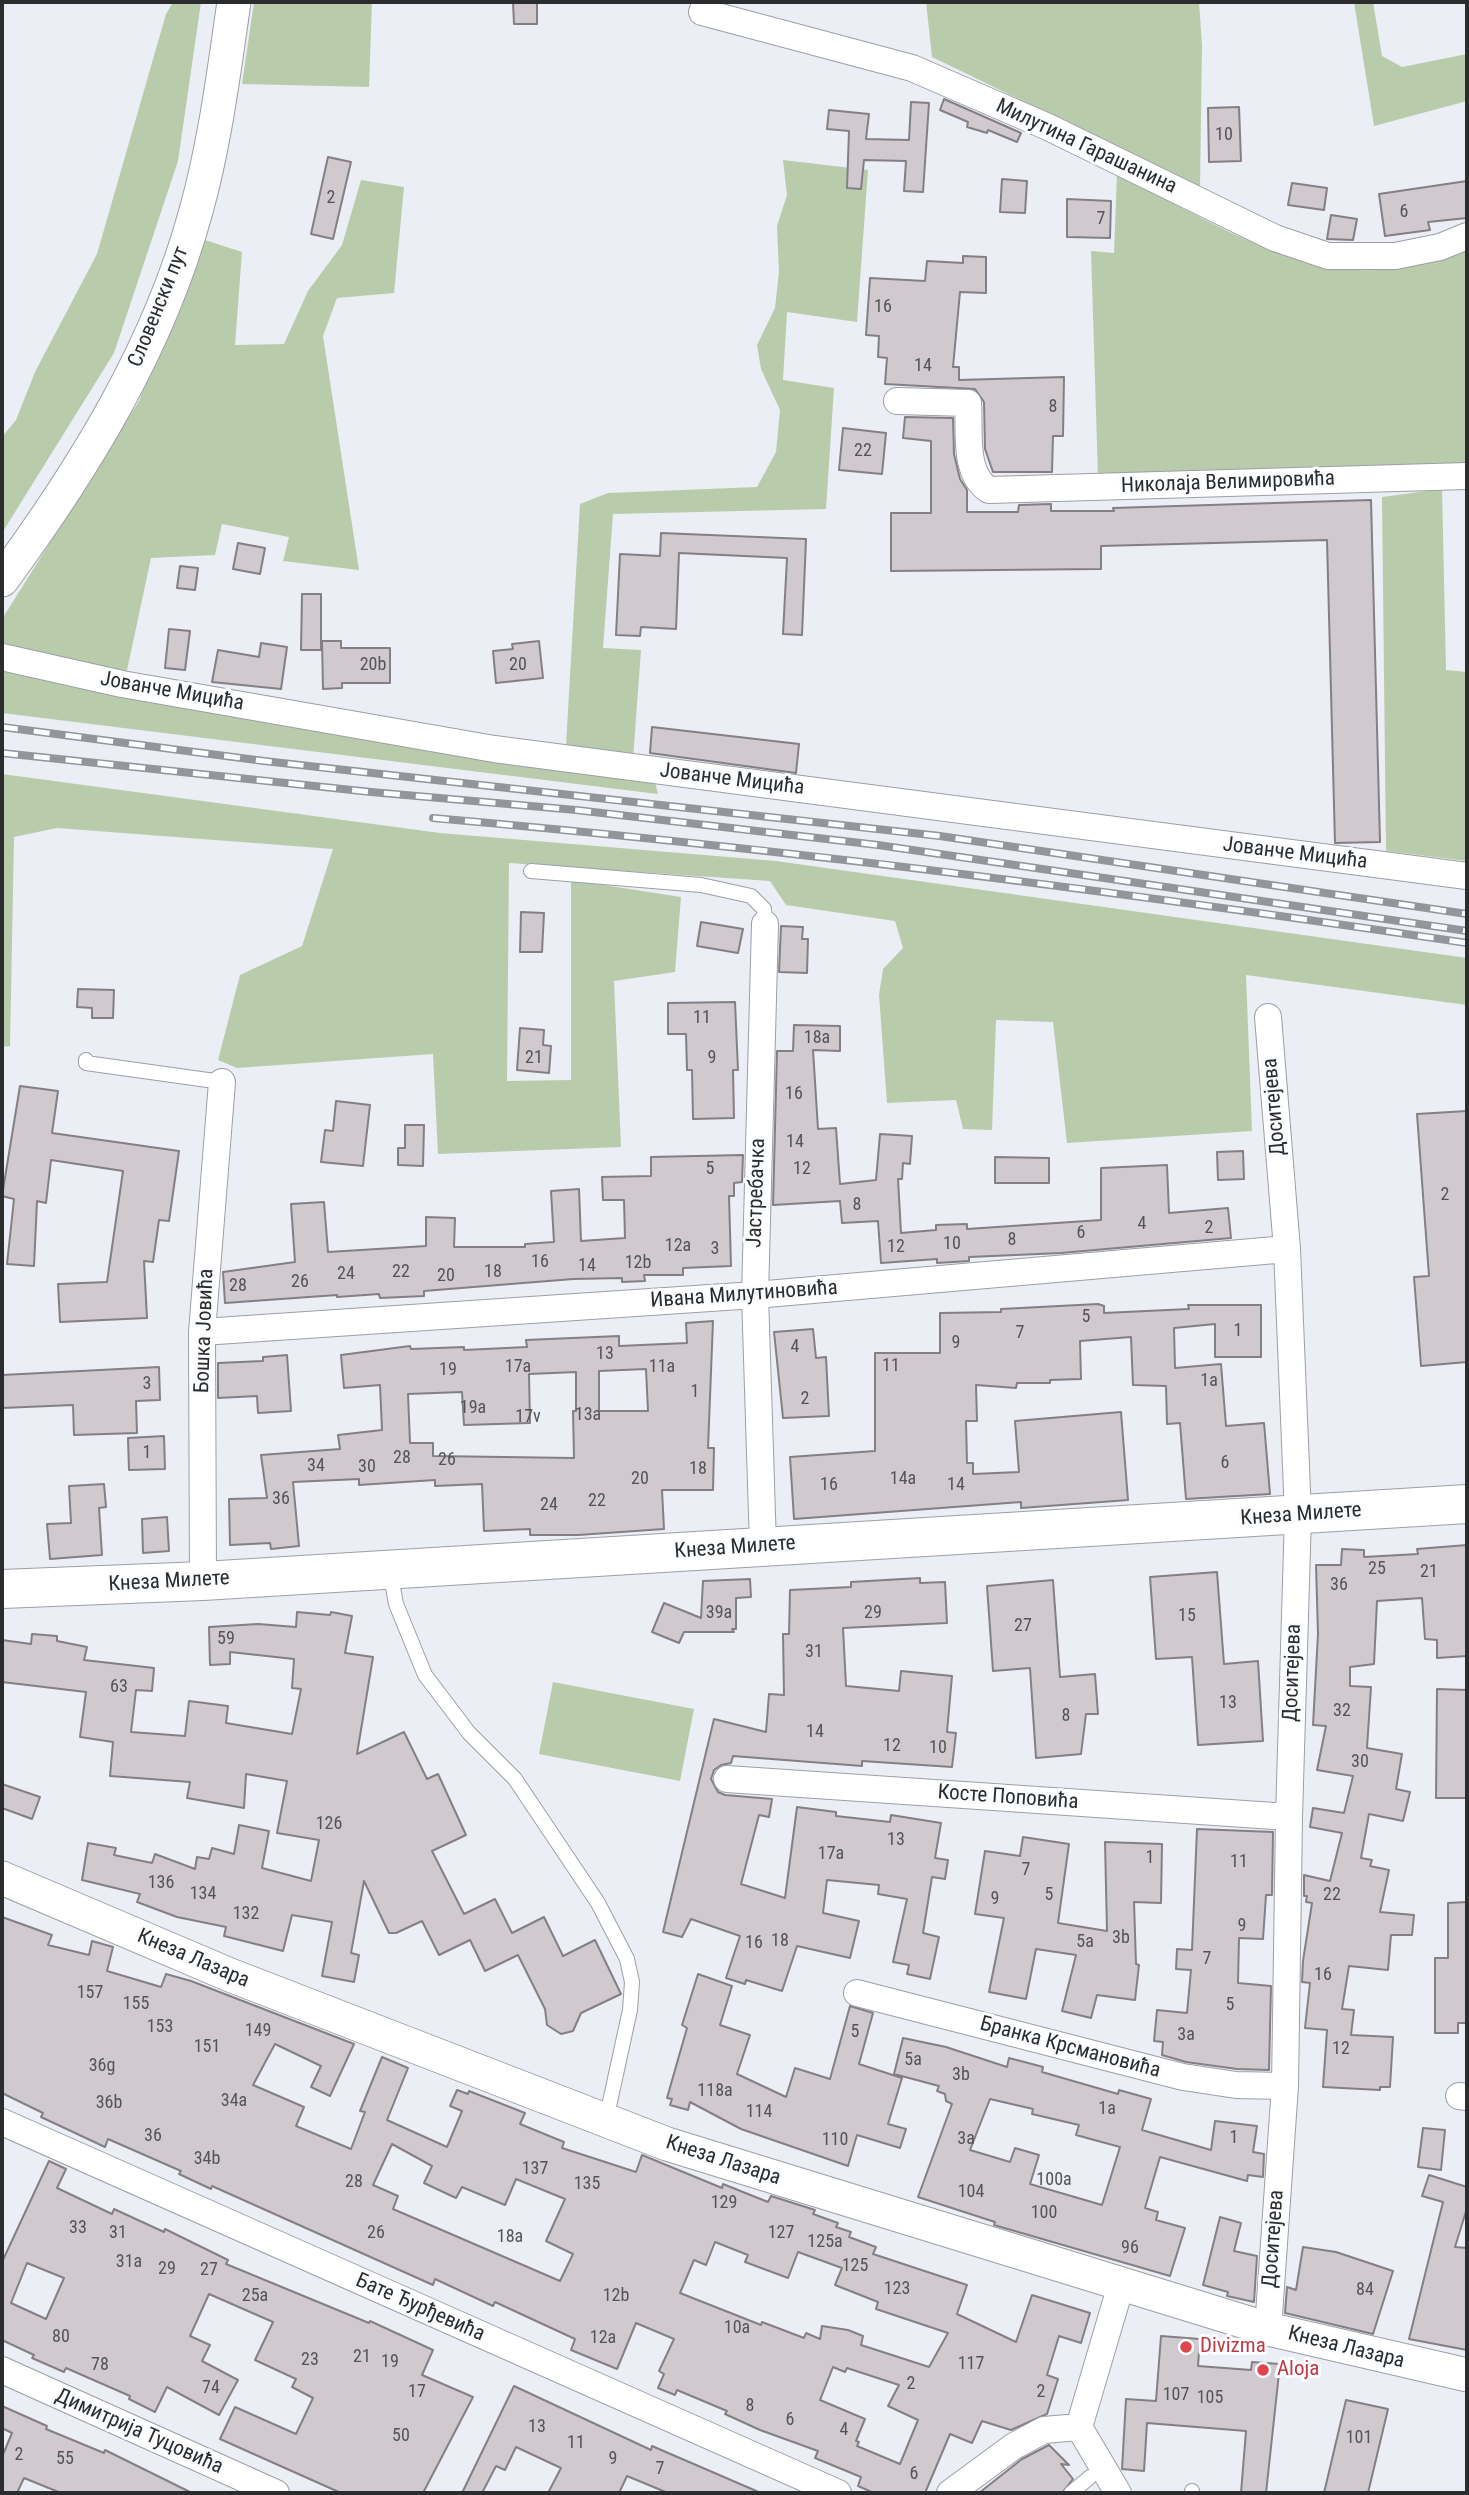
<!DOCTYPE html>
<html>
<head>
<meta charset="utf-8">
<style>
  body { margin:0 }
  #map { position:relative; width:1469px; height:2495px; overflow:hidden; background:#ebeef5; font-family:"Roboto Condensed",sans-serif }
  canvas { display:block }
  .frame { position:absolute; inset:0; border:4px solid #2b2c2e; pointer-events:none }
</style>
</head>
<body>
<div id="map">
<canvas width="1469" height="2495"></canvas>
<div class="frame"></div>
</div>
<script>
const ctx = document.querySelector('canvas').getContext('2d');
ctx.lineJoin = 'round';
function fillPath(path, color) { ctx.fillStyle = color; ctx.fill(path, 'evenodd'); }
function trace(path, color, width, dash) { ctx.strokeStyle = color; ctx.lineWidth = width; ctx.lineCap = dash ? 'butt' : 'round'; ctx.setLineDash(dash || []); ctx.stroke(path); }
function drawText(font, color, halo, rows, align = 'center') {
  ctx.font = font + ' "Roboto Condensed",sans-serif'; ctx.lineWidth = 6; ctx.setLineDash([]); ctx.textBaseline = 'middle'; ctx.strokeStyle = halo; ctx.fillStyle = color; for (const [text, x, y, turn = 0] of rows) {
    ctx.save(); ctx.translate(x, y); ctx.rotate((+turn || 0) * Math.PI / 180); ctx.textAlign = isNaN(turn) ? turn : align; if (halo) ctx.strokeText(text, 0, 0); ctx.fillText(text, 0, 0); ctx.restore();
  }
}
fillPath(new Path2D(`
  M173,2H201L178,161L114,353L2,533V437L16,420L35,372L97,254L166,14Z
  M254,2H372L369,87L242,84Z
  M926,2H1199L1202,46L1200,187L932,57Z
  M1354,2H1373L1382,56L1402,67L1467,54V101L1374,126Z
  M783,160L868,170L857,322L787,312L783,380L834,388L826,509L613,514L603,648L641,650L633,759L566,745L580,504L608,493L757,487L776,452L780,410L761,369L757,345L775,308L779,272L777,226L787,195Z
  M1117,173C1192,212 1299,280 1385,269C1412,266 1441,254 1467,247V467L1098,477L1091,251L1114,253Z
  M361,180L404,187L394,293L337,298L323,336L359,570L283,561L289,537L222,524L215,555L151,558L126,675L2,643V619L139,401L202,239L242,252L235,345L284,344L308,291L342,245Z
  M1442,489L1446,670L1467,672V861L1386,851L1382,497Z
  M2,671L288,724L655,783L658,794L2,713Z
  M2,774L440,833L776,861L1467,958V1005L1246,975L1252,1131L1067,1143L1053,1022L996,1020L992,1130L963,1129L956,1100L887,1103L879,995L883,969L903,948L895,921L786,905L770,881L509,863L507,1081L571,1080V880L681,897L675,972L614,981L621,1147L438,1154L433,1054L237,1068L218,1060L240,975L302,946L333,849L57,828L14,837L10,1046L2,1047Z
  M553,1682L694,1709L680,1781L539,1754Z`), '#b8ccab');
const building = new Path2D(`
  M513,2H537V24H514Z
  M944,99L1021,133L1017,142L988,130L987,133L967,127L968,122L940,110Z
  M911,102L929,103L923,192L904,191L906,161L864,160L861,189L847,188L849,131L827,129L829,110L869,114L866,139L909,140Z
  M1239,107L1241,161L1209,162L1208,108Z
  M328,157L351,162L333,239L311,234Z
  M1002,179L1027,181L1025,213L1000,212Z
  M1467,181V218L1428,222L1430,230L1385,236L1379,194Z
  M1292,183L1327,188L1324,210L1288,205Z
  M1067,199L1111,201L1110,238L1067,237Z
  M1331,215L1357,219L1353,240L1327,239Z
  M963,256L986,257V293L960,292L953,367H959V380L1064,377L1063,436H1053L1052,472H993L985,449L984,402L975,389L885,384L887,358L878,357L879,336L866,335L870,278L925,281L927,261L963,263Z
  M905,417L953,418L954,454L960,479L967,490V512H1018L1019,505L1051,504V511H1114L1113,508L1371,500L1380,842L1335,843L1327,540L1101,546V569L891,571V513H931V441L903,438Z
  M843,428L886,433L882,474L839,470Z
  M661,533L806,539L802,635L783,634L787,558L679,553L676,629L641,627L640,636L616,635L620,554L660,556Z
  M238,543L265,548L260,574L233,569Z
  M180,566L198,568L195,590L177,588Z
  M302,594H321V650H301Z
  M169,629L190,631L185,670L165,668Z
  M322,641H341V648H390V683H342V688L323,689Z
  M539,641L543,678L496,683L493,651L513,649L512,644Z
  M261,643L287,647L281,689L212,682L218,650L259,657Z
  M652,727L799,744L796,773L650,753Z
  M521,912L544,913L542,952H520Z
  M701,922L743,929L738,953L697,946Z
  M781,926L803,927L802,939H808L807,973L779,972Z
  M78,989L114,990L113,1018H92V1008L77,1007Z
  M735,1002L738,1070H733L734,1118L693,1119L692,1070H687L686,1034H668V1003Z
  M794,1025L840,1026V1051L813,1050L818,1129L836,1128L840,1184L876,1180L880,1134L912,1136L910,1164L903,1163L902,1179H898L901,1233L936,1230V1225L967,1224V1229L1101,1220V1168L1167,1165L1169,1213L1228,1208L1231,1238L1061,1253L969,1257V1261L937,1263V1259L881,1263L878,1221L842,1223L840,1201L773,1205L777,1051H793Z
  M520,1028L544,1030L543,1045L551,1046L549,1073L517,1070Z
  M20,1086L58,1091L52,1133L179,1151L169,1221L159,1220L153,1262L144,1261L147,1318L60,1322L58,1284L107,1282L123,1171L51,1160L46,1203L37,1201L34,1266L7,1264L14,1199L2,1196Z
  M336,1101L370,1105L363,1166L321,1162L325,1130L333,1131Z
  M1467,1111V1362L1421,1366L1414,1277L1429,1276L1417,1114Z
  M405,1125H424L423,1166L398,1165V1148H405Z
  M1243,1151L1244,1179L1218,1180L1217,1152Z
  M743,1155L742,1182L734,1183V1196H729L731,1266L683,1268V1275H644L645,1281L622,1282V1278L573,1279L424,1291V1296L380,1298L379,1294L337,1297V1295L225,1303L223,1272L295,1262L291,1204L324,1202L328,1252L426,1246V1217L455,1218L454,1247H525V1244L554,1242L551,1191L579,1189L581,1241L625,1238L624,1200H603L602,1177L651,1176V1157Z
  M995,1157L1049,1158V1183H995Z
  M1098,1304L1104,1306V1313L1189,1309L1188,1305H1261V1357H1215V1324L1174,1328L1175,1368L1221,1364L1226,1426L1264,1423L1270,1494L1186,1499L1180,1423L1167,1424L1166,1386L1133,1385L1131,1337L1080,1341L1081,1379L1050,1380V1383H1017L1016,1388L976,1385L977,1421H966L967,1463H973V1474L1019,1472L1015,1421L1121,1412L1128,1500L1021,1508V1502L794,1519L790,1457L875,1451V1353H940V1313L1001,1312V1309Z
  M713,1321L708,1448H714L713,1490H662L664,1529L578,1535H530V1529L484,1531L482,1484L435,1486V1480L359,1485V1479L293,1482L299,1546L271,1549L270,1543L230,1545L229,1499L267,1498L261,1455L340,1449L338,1435L382,1430L380,1385L344,1388L341,1355L410,1346L411,1349L464,1347V1350L527,1347L526,1340L619,1336V1346L687,1343L686,1323ZM646,1369L648,1411H599V1371ZM576,1372V1411H573L574,1458L433,1456V1443H410L408,1394L462,1392L464,1425L530,1423L529,1374Z
  M813,1329L816,1358L826,1357L829,1416L783,1418L774,1332Z
  M287,1355L291,1411L258,1413L257,1396L218,1398V1363L263,1361V1357Z
  M159,1367L160,1400L136,1401L137,1433L74,1435L73,1405L2,1408V1375Z
  M164,1436L165,1469L129,1470L128,1438Z
  M104,1484L106,1507L99,1508L102,1555L50,1559L47,1524L71,1523L69,1486Z
  M167,1517L169,1551L143,1553L142,1519Z
  M1467,1545V1656L1437,1658V1640L1425,1639L1422,1598L1377,1601L1374,1664L1350,1667V1686L1371,1687L1367,1748L1402,1754L1396,1789L1410,1792L1403,1821L1369,1814L1361,1858L1372,1860L1370,1866L1389,1870L1380,1912L1414,1915L1412,1935H1391L1388,1970L1349,1966L1342,2009L1354,2010L1351,2035L1393,2037L1390,2087H1380V2090L1323,2087L1327,2030L1305,2028L1310,1983L1302,1982L1303,1961L1312,1903L1306,1902L1307,1896H1304V1875L1330,1881L1342,1833L1310,1827L1313,1808L1344,1813L1353,1776L1317,1770L1326,1726L1313,1725L1318,1634L1316,1565H1341L1342,1549L1364,1550V1557L1418,1554L1417,1549Z
  M1217,1572L1224,1664L1258,1661L1263,1741L1198,1745L1192,1657L1156,1659L1150,1577Z
  M920,1578V1583L945,1582L947,1623L843,1628L846,1686L899,1691L901,1671L952,1676L947,1732L956,1733L952,1767L862,1761V1766L733,1756L731,1763L721,1765L714,1770L711,1779L718,1792L725,1795L772,1799L769,1817L759,1815L741,1884L785,1898L797,1807L836,1812V1816L890,1822L891,1815L941,1823L935,1858L948,1860L945,1879L932,1877L923,1933L939,1937L930,1979L907,1974L909,1965L893,1962L907,1899L878,1894L879,1885L827,1880L823,1913L859,1921L850,1958L797,1946L782,1991L746,1980L745,1984L726,1978L740,1936L691,1919L682,1937L663,1932L714,1719L766,1732L769,1694L784,1695L783,1634H789L790,1590L851,1587V1582Z
  M750,1579L751,1597L736,1598V1629H732L734,1632H684L679,1643L652,1632L664,1603L701,1618L703,1581Z
  M1053,1580L1060,1677L1095,1674L1098,1714H1086L1081,1754L1036,1758L1030,1668L993,1671L987,1586Z
  M297,1612L330,1615L331,1612L352,1616L345,1653L373,1657L357,1754L404,1732L427,1779L438,1774L466,1835L432,1851L464,1914L495,1899L512,1933L544,1917L563,1956L595,1940L621,1994L581,2013L573,2031L561,2034L547,2025L545,2009L518,1955L485,1971L470,1940L439,1955L422,1921L396,1933H389L364,1881L351,1953L359,1955L354,1982L322,1976L332,1922L292,1915L283,1951L224,1936L226,1927L177,1917L137,1902L140,1894L82,1880L88,1843L116,1848L114,1855L152,1863L155,1854L195,1869L197,1857L209,1859L212,1848L234,1854L239,1825L269,1831L262,1868L311,1881L319,1840L277,1833L287,1781L246,1774L244,1808L187,1798L190,1782L110,1776L113,1742L80,1737L86,1692L2,1682V1640L31,1644L32,1634L57,1636V1641L87,1647L84,1660L154,1668L152,1691L136,1690L131,1732L185,1736L189,1701L228,1706L226,1723L292,1734L301,1689L292,1688L294,1659L230,1652V1664L210,1665L209,1627L258,1624L296,1627Z
  M1437,1689L1467,1690V1798H1436Z
  M2,1784L40,1797L32,1819L2,1808Z
  M1197,1829L1273,1832L1272,1895H1266L1263,1939L1239,1938L1238,1983L1271,1986L1269,2070L1237,2069L1186,2062L1162,2055L1163,2042L1154,2041L1157,2010L1187,2013L1191,1970L1176,1969L1177,1949L1192,1950Z
  M1023,1837L1069,1844L1058,1923L1107,1931L1105,1842L1162,1844L1161,1903L1134,1902L1136,1964L1139,1965L1135,2000L1097,1995L1091,2018L1062,2011L1076,1955L1036,1949L1026,1999L989,1992L1004,1918L975,1914L985,1851L1020,1856Z
  M1467,1902V2023H1458V2033H1435V1958H1448V1903Z
  M2,1917L52,1935L48,1945L89,1955L92,1941L113,1947L107,1971L161,1987L166,1974L191,1981L354,2044L330,2096L311,2087L321,2066L275,2044L253,2085L304,2107L296,2126L351,2149L365,2112L360,2111L382,2057L408,2068L387,2120L447,2147L462,2111L450,2106L457,2090L468,2094L469,2091L525,2113L520,2124L564,2142L562,2148L636,2172L642,2155L722,2188L723,2184L768,2202L771,2196L815,2210L813,2214L838,2223L836,2227L851,2232L849,2237L876,2247L873,2254L967,2285L957,2314L1016,2342L1032,2295L1090,2313L1081,2343L1059,2336L1047,2375L1058,2379L1047,2414L1011,2430L982,2421L972,2443L950,2434L925,2493H874L858,2486L861,2477L815,2458L818,2451L760,2430L725,2414L727,2411L677,2390L675,2395L658,2388L664,2374L659,2371L674,2339L636,2323L617,2369L571,2350L575,2339L495,2302L493,2306L435,2279L433,2285L212,2186L211,2189L179,2174L181,2171L108,2139L105,2147L41,2117L43,2113L2,2093ZM392,2144L432,2166L424,2183L456,2198L462,2187L505,2205L516,2179L565,2199L546,2241L573,2254L560,2281L393,2209L398,2196L373,2185ZM715,2242L748,2255L745,2262L788,2278L798,2252L842,2268L835,2285L878,2302L876,2309L948,2333L929,2367L861,2345L863,2336L848,2330L822,2326L820,2339L806,2333L804,2338L762,2322L761,2325L680,2293L694,2260L706,2265ZM833,2367L845,2372L847,2368L899,2385L888,2406L918,2420L900,2464L857,2446L859,2442L856,2441L865,2419L820,2400Z
  M698,1974L732,1986L720,2025L750,2035L737,2074L786,2097L795,2068L830,2079L850,2006L873,2013L859,2064L902,2078L888,2124L906,2129L900,2148L857,2135L848,2166L741,2129L690,2102L688,2110L670,2105L672,2099L667,2098L687,2028L682,2025Z
  M903,2038L946,2047L1007,2067L1009,2058L1032,2064L1043,2067L1042,2072L1118,2094L1119,2090L1151,2099L1142,2130L1211,2150L1215,2121L1257,2126L1253,2152L1264,2154L1263,2177L1248,2175L1247,2181L1160,2157L1145,2208L1158,2212L1156,2220L1185,2228L1170,2276L994,2225L995,2222L918,2197L952,2104L946,2101L945,2094L937,2091L939,2086L894,2074ZM990,2099L1033,2109L1032,2114L1079,2125L1076,2135L1120,2147L1102,2205L1030,2184L1039,2155L1015,2148L1010,2162L970,2150Z
  M1423,2128L1445,2130L1441,2170L1418,2167Z
  M49,2161L66,2169L57,2188L112,2214L114,2209L164,2232L165,2229L228,2260L226,2264L369,2323L370,2321L433,2350L422,2375L473,2397L423,2493H341L220,2439L235,2407L296,2434L313,2398L292,2387L296,2379L255,2360L273,2322L209,2294L190,2336L210,2345L202,2361L238,2380L219,2415L167,2387L155,2412L129,2399L130,2396L66,2368L64,2372L32,2358L34,2355L2,2340V2262ZM27,2263L64,2278L46,2319L11,2303Z
  M1429,2175L1467,2187V2208L1455,2247L1467,2248V2350L1409,2339L1443,2202L1422,2196Z
  M1220,2217L1241,2223L1234,2251L1257,2256L1254,2302L1227,2296L1228,2292L1203,2285Z
  M1303,2247L1336,2252L1393,2271L1373,2334L1285,2313L1287,2287L1296,2290Z
  M1161,2336L1200,2339L1198,2366L1251,2370L1252,2362L1280,2364L1266,2493H1241L1246,2431L1147,2423L1144,2471L1122,2469L1126,2399L1156,2401Z
  M514,2386L651,2450L652,2446L761,2493H668L627,2476L619,2493H548L561,2468L516,2447L505,2470L496,2466L482,2493H462Z
  M1346,2400L1388,2409L1368,2493H1324Z
  M2,2406L47,2426L46,2429L104,2453L105,2450L192,2493H61L24,2478L17,2493H2V2457L12,2433L2,2428Z
  M1049,2445L1069,2465L1061,2464L1073,2479L1062,2493H979L1022,2459Z`);
fillPath(building, '#d0cacf');
trace(building, '#847f84', 2);
const service = new Path2D(`
  M531,871L701,885L751,896L764,909L765,924
  M86,1060V1063L222,1082
  M390,1571L396,1604L425,1675L469,1733L515,1779L598,1903L627,1959L632,1982L630,2010L606,2120
  M1071,2493L1090,2477
  M1192,2493V2491`);
const minor = new Path2D(`
  M702,12L912,68L1048,127L1275,238L1328,256H1395L1440,247L1467,236
  M897,401L968,403C970,431 963,474 989,490L1467,476
  M2,657L122,684L494,749L1467,876
  M202,1332L755,1295L1287,1249
  M763,1546L755,1295L765,924
  M203,1581L202,1332L222,1082
  M727,1779L1289,1817
  M857,1993L1183,2077L1236,2085L1285,2086
  M1459,2096L1467,2097
  M2,2122L838,2493
  M1268,2329L1285,2086L1289,1817L1298,1515L1287,1249L1268,1017
  M2,2370L276,2493
  M1079,2427L1118,2493
  M950,2493L1014,2446L1044,2430L1079,2427L1121,2285`);
const tertiary = new Path2D(`
  M2,580C85,467 159,347 196,211C215,143 224,71 234,2
  M2,1878L230,1975L667,2144L1268,2329L1467,2375`);
const secondary = new Path2D(`
  M2,1589L203,1581L1467,1504`);
trace(service, '#9c9fa5', 16);
trace(minor, '#9c9fa5', 28);
trace(tertiary, '#9c9fa5', 35);
trace(secondary, '#9c9fa5', 40);
trace(service, '#fff', 14);
trace(minor, '#fff', 26);
trace(tertiary, '#fff', 33);
trace(secondary, '#fff', 38);
const rail = new Path2D(`
  M2,727L264,761L940,836L1467,914
  M2,753L371,792L576,810L878,845L1467,931
  M433,818C780,848 1124,892 1467,943`);
trace(rail, '#929599', 8);
trace(rail, '#fafcfe', 5, [16]);
for (const [x, y, r, color] of [
  [1186,2347,7,"#e0444e"],
  [1263,2370,7,"#e0444e"]
]) { const dot = new Path2D(); dot.arc(x, y, r, 0, 2 * Math.PI); ctx.fillStyle = color; ctx.fill(dot); trace(dot, '#fafcfe', 2.5); }
drawText('18px', '#545456', null, [
  ["10",1224,135],
  ["2",331,198],
  ["6",1404,212],
  ["7",1101,219],
  ["16",883,307],
  ["14",923,366],
  ["8",1053,407],
  ["22",863,451],
  ["20b",373,665],
  ["20",518,665],
  ["11",702,1018],
  ["18a",817,1038],
  ["21",534,1058],
  ["9",712,1058],
  ["16",794,1094],
  ["14",795,1142],
  ["5",710,1169],
  ["12",802,1169],
  ["2",1445,1195],
  ["8",857,1205],
  ["4",1142,1224],
  ["2",1209,1228],
  ["6",1081,1233],
  ["8",1012,1240],
  ["10",952,1244],
  ["12a",678,1246],
  ["12",896,1247],
  ["3",715,1249],
  ["16",540,1262],
  ["12b",638,1263],
  ["14",587,1266],
  ["22",401,1272],
  ["18",493,1272],
  ["24",346,1274],
  ["20",446,1276],
  ["26",300,1282],
  ["28",238,1286],
  ["5",1086,1317],
  ["1",1238,1331],
  ["7",1020,1333],
  ["9",956,1343],
  ["4",795,1347],
  ["13",605,1354],
  ["11",891,1366],
  ["17a",518,1367],
  ["11a",662,1367],
  ["19",448,1370],
  ["1a",1209,1381],
  ["3",147,1384],
  ["1",695,1392],
  ["2",805,1399],
  ["19a",473,1408],
  ["13a",588,1415],
  ["17v",528,1417],
  ["1",147,1453],
  ["28",402,1458],
  ["26",447,1460],
  ["6",1225,1463],
  ["34",316,1466],
  ["30",367,1467],
  ["18",698,1469],
  ["20",640,1479],
  ["14a",903,1479],
  ["16",829,1485],
  ["14",956,1485],
  ["36",281,1499],
  ["22",597,1501],
  ["24",549,1505],
  ["25",1377,1569],
  ["21",1429,1572],
  ["36",1339,1585],
  ["39a",719,1613],
  ["29",873,1613],
  ["15",1187,1616],
  ["27",1023,1626],
  ["59",226,1639],
  ["31",814,1652],
  ["63",119,1687],
  ["13",1228,1703],
  ["32",1342,1711],
  ["8",1066,1716],
  ["14",815,1732],
  ["12",892,1746],
  ["10",938,1748],
  ["30",1360,1762],
  ["126",329,1824],
  ["13",896,1840],
  ["17a",831,1854],
  ["1",1150,1858],
  ["11",1239,1862],
  ["7",1026,1870],
  ["136",161,1883],
  ["134",203,1894],
  ["5",1049,1895],
  ["22",1332,1895],
  ["9",995,1899],
  ["132",246,1914],
  ["9",1242,1926],
  ["3b",1121,1938],
  ["18",780,1941],
  ["5a",1085,1942],
  ["16",754,1943],
  ["7",1207,1959],
  ["16",1323,1975],
  ["157",90,1993],
  ["155",136,2004],
  ["5",1230,2005],
  ["153",160,2027],
  ["149",258,2031],
  ["5",855,2032],
  ["3a",1186,2035],
  ["151",207,2047],
  ["12",1341,2049],
  ["5a",913,2060],
  ["36g",102,2066],
  ["3b",961,2075],
  ["118a",715,2091],
  ["34a",234,2101],
  ["36b",109,2103],
  ["1a",1107,2109],
  ["114",759,2112],
  ["36",153,2136],
  ["1",1234,2138],
  ["3a",966,2139],
  ["110",835,2140],
  ["34b",207,2159],
  ["137",535,2169],
  ["100a",1054,2180],
  ["28",354,2182],
  ["135",587,2184],
  ["104",971,2192],
  ["129",724,2203],
  ["100",1044,2213],
  ["33",78,2228],
  ["31",118,2233],
  ["26",376,2233],
  ["127",781,2233],
  ["18a",510,2237],
  ["125a",825,2242],
  ["96",1130,2248],
  ["31a",129,2262],
  ["125",855,2266],
  ["29",167,2269],
  ["27",209,2270],
  ["123",897,2289],
  ["84",1365,2290],
  ["25a",255,2296],
  ["12b",616,2296],
  ["10a",737,2328],
  ["80",61,2337],
  ["12a",603,2338],
  ["21",362,2357],
  ["23",310,2360],
  ["19",390,2362],
  ["117",971,2364],
  ["78",100,2365],
  ["2",911,2384],
  ["74",211,2388],
  ["17",417,2392],
  ["2",1041,2392],
  ["107",1176,2395],
  ["105",1210,2398],
  ["8",750,2406],
  ["6",790,2420],
  ["13",537,2427],
  ["4",844,2430],
  ["50",401,2436],
  ["101",1359,2438],
  ["11",576,2443],
  ["2",19,2455],
  ["55",65,2459],
  ["9",613,2459],
  ["7",660,2469],
  ["6",914,2474]
]);
drawText('21px', '#2b2c2e', '#fafcfe', [
  ["Милутина Гарашанина",1086,147,25],
  ["Словенски пут",159,307,-68],
  ["Николаја Велимировића",1228,483,-2],
  ["Јованче Мицића",172,692,10],
  ["Јованче Мицића",732,780,7],
  ["Јованче Мицића",1295,854,7],
  ["Доситејева",1275,1107,-95],
  ["Јастребачка",757,1193,-88],
  ["Ивана Милутиновића",744,1295,-4],
  ["Бошка Јовића",205,1331,-88],
  ["Кнеза Милете",1301,1515,-4],
  ["Кнеза Милете",735,1548,-4],
  ["Кнеза Милете",169,1582,-3],
  ["Доситејева",1293,1673,-88],
  ["Косте Поповића",1008,1798,4],
  ["Кнеза Лазара",193,1959,23],
  ["Бранка Крсмановића",1070,2048,15],
  ["Кнеза Лазара",723,2161,18],
  ["Доситејева",1274,2239,-86],
  ["Бате Ђурђевића",420,2308,24],
  ["Кнеза Лазара",1346,2348,14],
  ["Димитрија Туцовића",139,2432,24]
]);
drawText('21px', '#be3a42', '#fafcfe', [
  ["Divizma",1200,2347],
  ["Aloja",1277,2370]
], 'left');
</script>
</body>
</html>
